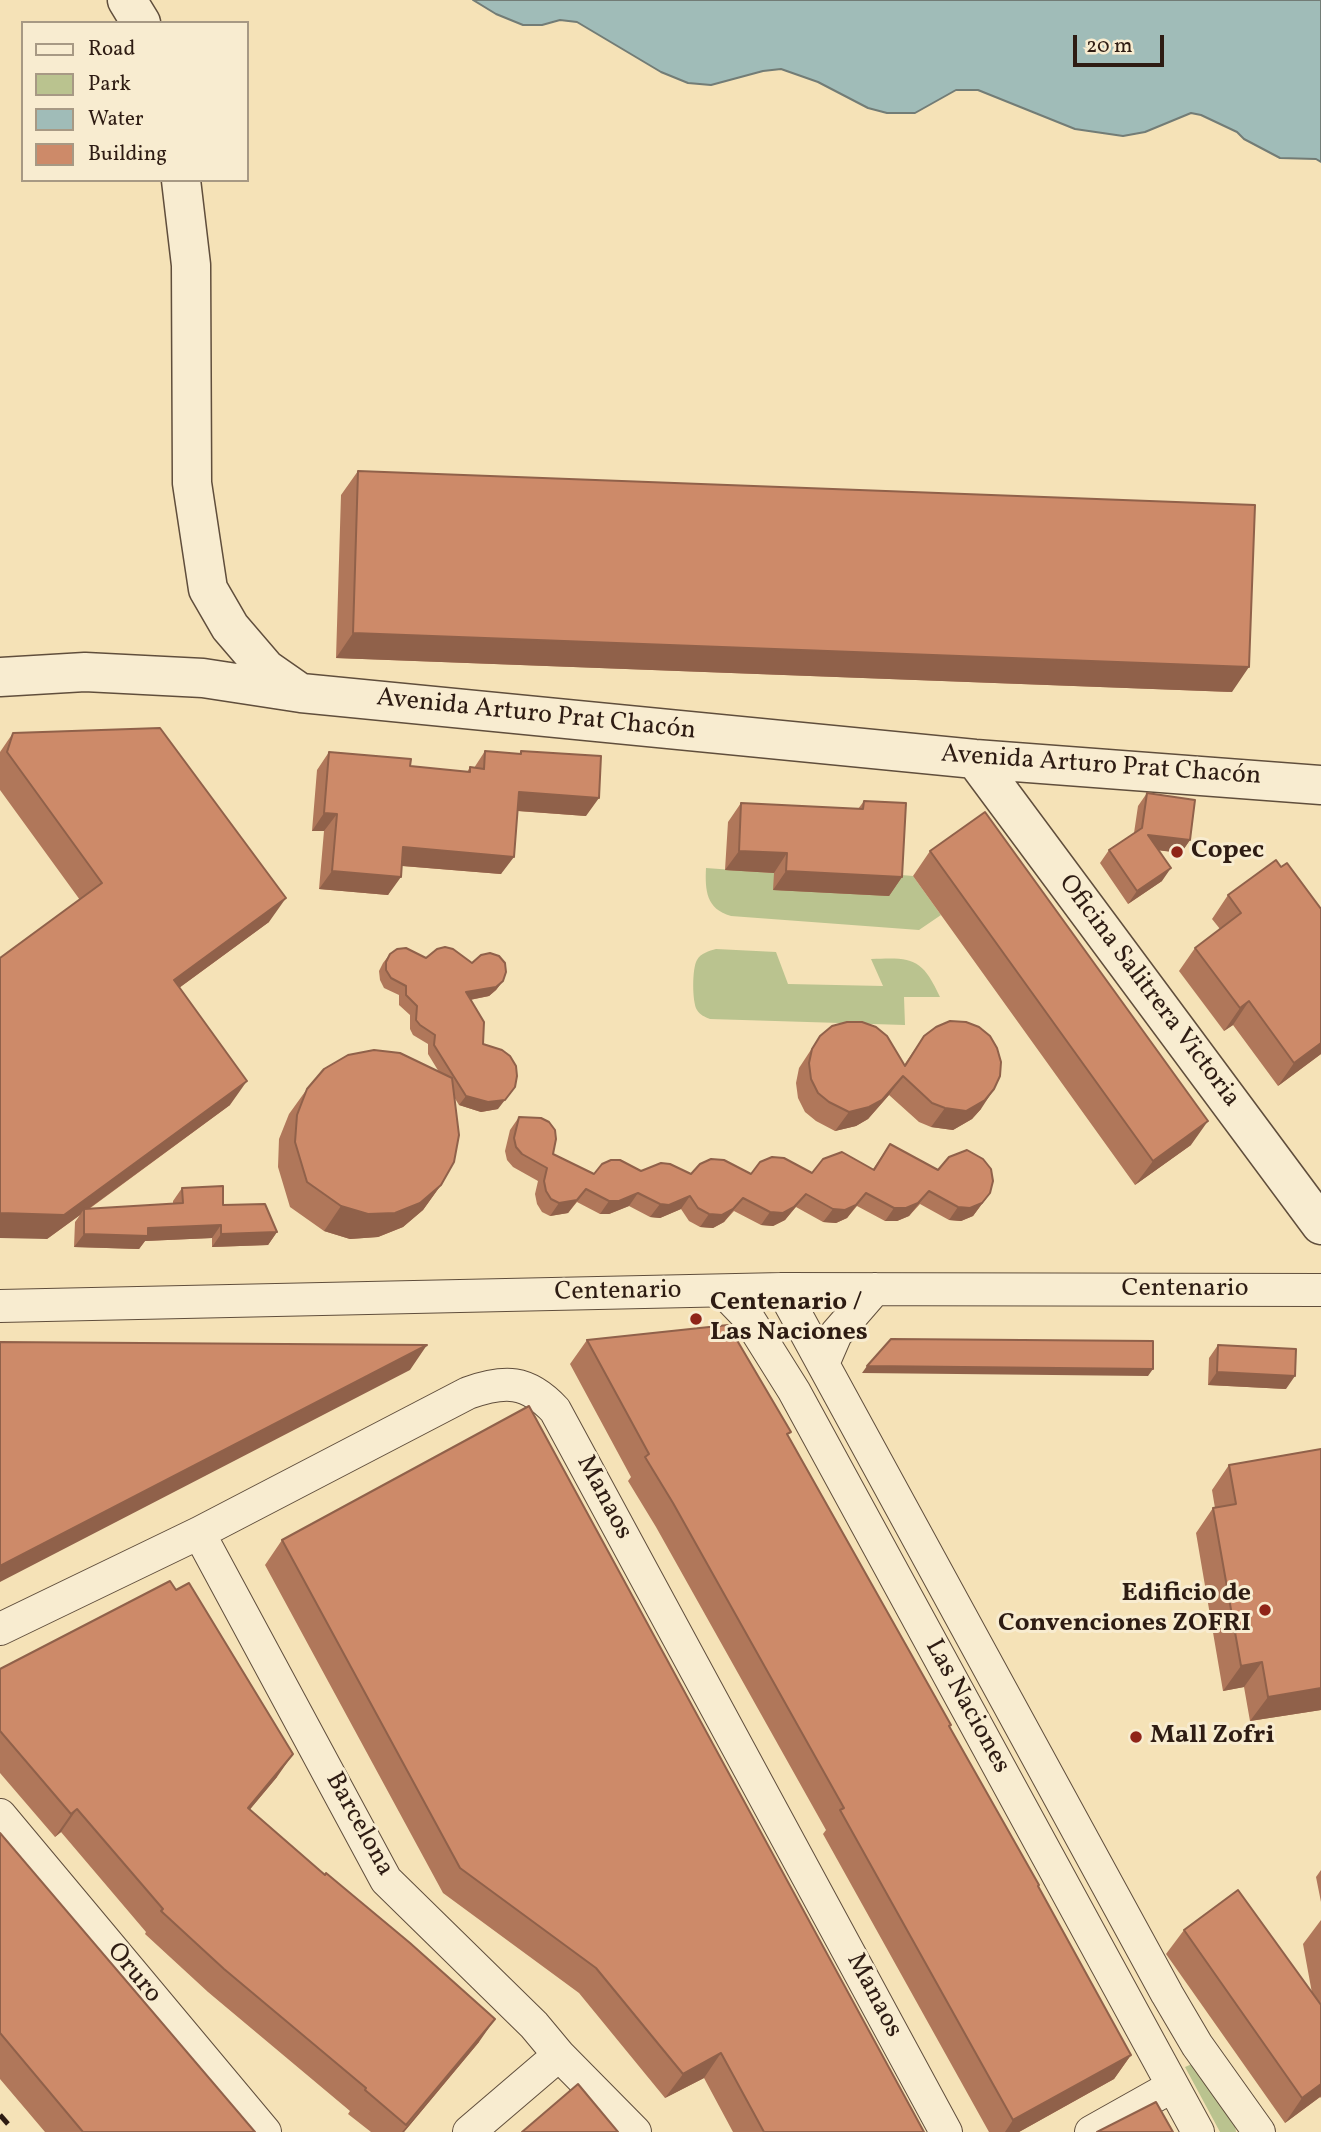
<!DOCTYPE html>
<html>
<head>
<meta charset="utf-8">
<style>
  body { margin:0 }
  #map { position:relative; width:1321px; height:2132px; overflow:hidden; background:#f5e2b7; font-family:Vollkorn,serif }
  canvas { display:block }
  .legend { position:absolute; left:21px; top:21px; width:228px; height:161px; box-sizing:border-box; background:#f8ecd0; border:2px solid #a79984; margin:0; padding:9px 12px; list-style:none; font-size:21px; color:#2e1c13 }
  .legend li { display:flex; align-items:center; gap:14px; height:35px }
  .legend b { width:35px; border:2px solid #a79984 }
  .scale { position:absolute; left:1073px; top:35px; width:91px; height:32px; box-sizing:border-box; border:4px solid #2e1c13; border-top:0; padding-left:9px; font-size:21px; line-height:24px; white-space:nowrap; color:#2e1c13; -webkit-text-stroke:5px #f8ecd0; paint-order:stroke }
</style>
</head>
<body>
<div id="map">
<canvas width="1321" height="2132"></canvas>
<ul class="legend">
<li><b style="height:9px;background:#f8ecd0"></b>Road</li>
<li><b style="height:19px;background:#bac38f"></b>Park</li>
<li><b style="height:19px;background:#a0bcb8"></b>Water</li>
<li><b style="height:19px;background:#cd8a69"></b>Building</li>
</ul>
<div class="scale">20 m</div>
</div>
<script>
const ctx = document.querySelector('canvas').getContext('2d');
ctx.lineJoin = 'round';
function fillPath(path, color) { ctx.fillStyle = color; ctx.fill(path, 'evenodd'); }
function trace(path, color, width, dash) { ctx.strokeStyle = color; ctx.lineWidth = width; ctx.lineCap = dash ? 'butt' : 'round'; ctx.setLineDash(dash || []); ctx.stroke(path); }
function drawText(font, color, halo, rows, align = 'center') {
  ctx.font = font + ' Vollkorn,serif'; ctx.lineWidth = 6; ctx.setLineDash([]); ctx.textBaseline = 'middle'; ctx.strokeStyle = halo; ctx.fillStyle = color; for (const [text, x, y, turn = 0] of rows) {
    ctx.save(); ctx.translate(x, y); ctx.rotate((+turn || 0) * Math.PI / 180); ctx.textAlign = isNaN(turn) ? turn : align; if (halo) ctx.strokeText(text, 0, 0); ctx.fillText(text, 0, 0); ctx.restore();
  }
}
fillPath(new Path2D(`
  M706,868L774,873V890L890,874L913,876L941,915L919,930L731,916C706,909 705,890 706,868Z
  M716,949L776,952L788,984L883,986L871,959C913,957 922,958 940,997H904L905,1025L710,1019C705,1017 700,1015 697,1010C692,1002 692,968 697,960C701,953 709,951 716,949Z
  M1192,2064L1235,2125L1236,2132H1220L1185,2067Z`), '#bac38f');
const water = new Path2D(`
  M473,0H1321V162L1316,159L1280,158L1244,139L1237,132L1201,115L1191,113L1145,132L1123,136L1075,129L978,90H956L915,113H887L868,108L818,82L781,69L763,71L711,85L688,83L661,72L577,22L560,20L542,25H523L496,14Z`);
fillPath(water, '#a0bcb8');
trace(water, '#727c76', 2);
const minor = new Path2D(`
  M782,1289L1167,1994L1197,2045L1259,2132
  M723,1291L747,1316L794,1391L1198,2132
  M0,1306L782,1289L1321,1290
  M823,1364L836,1334L875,1289
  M199,1533L386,1880L534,2025L559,2055L635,2132
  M0,1629L199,1533L468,1393C505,1380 527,1380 555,1410L946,2132
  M0,1815L265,2132
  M469,2132L559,2055
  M1091,2132L1173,2086`);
const tertiary = new Path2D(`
  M127,0L141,23
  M181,180L191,265L192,483L208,589L230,627L266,669L299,692
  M0,677L85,672L203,678L301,693L975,759L1321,785
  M975,759L1321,1225`);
trace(minor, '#604e3c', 34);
trace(tertiary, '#604e3c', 41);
trace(minor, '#f8ecd0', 32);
trace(tertiary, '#f8ecd0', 38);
trace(new Path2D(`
  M0,2115L15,2132`), '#2e1c13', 5, [12, 12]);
fillPath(new Path2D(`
  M358,471L1232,692L336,658L341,495Z
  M13,733L269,922L179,988L230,1105L89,1209L173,1204V1201L182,1188L223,1205L277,1232L268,1245L212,1247V1238L145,1241L139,1249L74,1247L75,1222L80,1215L47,1239L80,900L0,790V752Z
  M485,751L519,754L521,751L586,816L517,811L501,874L402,866L388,895L319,889L324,831H312L317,770L329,752L410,766L467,772L470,767L474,768Z
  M1147,793L1190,840L1181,853L1159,850L1162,881L1128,904L1100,863L1109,850L1134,833L1138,806Z
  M864,801L902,877L889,896L773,890L774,873L725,870L728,822L741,803L858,809Z
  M930,851L1191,1145L1135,1185L913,876Z
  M1276,860L1321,1054L1278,1086L1233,1025L1224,1031L1179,971L1195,948L1220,929L1212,919L1228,895Z
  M390,954L472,963L503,981L496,990L489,996L470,1000L483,1044L498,1109L481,1112L459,1105L454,1097L441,1185L423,1210L403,1227L378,1237L350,1239L324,1231L290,1207L278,1167L279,1139L289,1114L307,1089L439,1072L428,1054V1044L413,1035L410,1029V1015L399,1005V995L384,988L380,980L379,971L383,963Z
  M820,1036L904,1065L924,1036L981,1109L972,1119L953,1130L931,1127L919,1122L889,1095L868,1119L856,1126L835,1131L816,1121L805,1112L798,1098L796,1083L799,1068Z
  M519,1117L553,1154L594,1174L641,1171L691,1174H751L812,1173L873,1169L890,1144L938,1170L990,1193L973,1216L961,1221L949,1220L920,1204L909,1216L897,1221H885L857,1206L847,1218L836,1223L823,1222L796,1207L785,1220L773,1226L761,1225L734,1211L724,1222L713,1228L700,1227L689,1221L681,1209L660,1218L650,1217L629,1206L609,1214H600L577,1202L568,1213L550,1216L542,1212L537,1204L535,1194L538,1181L513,1167L507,1160L505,1151L510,1130Z
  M587,1340L788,1436L1131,2055L1114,2079L1019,2132H989L823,1834L826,1830L656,1527L628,1481L631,1477L570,1364Z
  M1218,1345L1286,1389L1208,1385L1209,1358Z
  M1229,1465L1321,1710L1250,1721L1244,1687L1223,1691L1196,1533L1213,1508H1215L1212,1490Z
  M282,1540L924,2132H733L704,2078L665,2098L579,1993L443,1893L265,1565Z
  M0,1669L277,1777L250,1809L479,2042L404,2132H371L348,2114L350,2111L208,1992L145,1934L146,1932L61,1832L55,1837L0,1773Z
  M0,1833L255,2132H45L0,2079Z
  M1321,1870V1902L1316,1877Z
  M1321,1920V2098L1320,2097L1285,2123L1166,1954L1184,1930L1312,1993L1303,1944Z`), '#b0775a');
fillPath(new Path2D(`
  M353,633L1249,667L1232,692L336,658Z
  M519,792L599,798L586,816L506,810Z
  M324,813L337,814L324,831H312Z
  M1148,835L1190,840L1181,853L1139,848Z
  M403,847L514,857L501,874L391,865Z
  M739,851L787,853L774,873L725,870Z
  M1171,868L1162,881L1128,904L1137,891Z
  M332,871L401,877L388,895L319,889Z
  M786,871L902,877L889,896L773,890Z
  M286,898L269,922L157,1004L174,980Z
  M503,981L496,990L489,996L459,1002L466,992Z
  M1249,1001L1233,1025L1224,1031L1240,1008Z
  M1321,1043V1054L1278,1086L1294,1063Z
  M903,1076L889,1095L868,1119L856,1126L835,1131L849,1112Z
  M247,1081L230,1105L84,1212V1209L80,1215L47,1239L0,1238V1213Z
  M515,1087L498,1109L481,1112L459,1105L466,1096Z
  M994,1089L981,1109L972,1119L953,1130L931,1127L945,1108Z
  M1208,1121L1191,1145L1135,1185L1153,1161Z
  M441,1185L423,1210L403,1227L378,1237L350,1239L324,1231L341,1206Z
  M586,1189L568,1213L550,1216L559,1203Z
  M929,1191L909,1216L897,1221H885L894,1208Z
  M638,1193L629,1206L609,1214H600L609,1201Z
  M866,1193L847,1218L836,1223L823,1222L833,1209Z
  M990,1193L973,1216L961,1221L949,1220L958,1207Z
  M806,1194L785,1220L773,1226L761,1225L770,1212Z
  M690,1196L681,1209L660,1218L650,1217L660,1204Z
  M743,1198L724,1222L713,1228L700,1227L709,1214Z
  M221,1225L212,1238L145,1241L139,1249L74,1247L84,1234L148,1228Z
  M277,1232L268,1245L212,1247L221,1234Z
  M427,1345L410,1370L0,1582V1566Z
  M867,1366L1153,1369L1148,1376L862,1373Z
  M1217,1372L1295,1376L1286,1389L1208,1385Z
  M1262,1662L1244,1687L1223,1691L1241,1666Z
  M1321,1688V1710L1250,1721L1268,1697Z
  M293,1754L277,1777L232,1831L248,1808Z
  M77,1809L61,1832L55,1837L71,1814Z
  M495,2019L479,2042L404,2132H402Z
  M721,2053L704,2078L665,2098L683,2074Z
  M1131,2055L1114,2079L1019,2132H1005L1013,2120Z
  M1321,2084V2096L1320,2097L1285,2123L1302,2098Z`), '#90614a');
const building = new Path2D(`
  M358,471L1255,505L1249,667L353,633Z
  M160,728L286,898L174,980L247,1081L64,1215L0,1213V958L102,883L7,752L13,733Z
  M485,751L521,754V751L601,756L599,798L519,792L514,857L403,847L401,877L332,871L337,814L324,813L329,752L411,759L410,766L470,772V767L484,769Z
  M1147,793L1195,800L1190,840L1148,835L1171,868L1137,891L1109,850L1142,828Z
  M864,801L906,803L902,877L786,871L787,853L739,851L741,803L863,809Z
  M985,812L1208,1121L1153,1161L930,851Z
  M1276,860L1281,867L1287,863L1321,909V1043L1294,1063L1249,1001L1240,1008L1195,948L1241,913L1228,895Z
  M445,947L453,949L472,963L481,955L490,953L499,956L505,963L506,972L503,981L496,987L466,992L484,1022L483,1044L502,1050L510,1056L516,1066L517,1076L515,1087L505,1100L488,1102L466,1096L434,1045L435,1035L420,1025L416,1020L417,1006L406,995V986L391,978L386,970V962L390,954L397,949L406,948L426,958L437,949Z
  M950,1021L966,1022L979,1027L990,1036L997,1048L1001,1062L1000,1076L994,1089L985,1100L966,1111L945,1108L932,1103L903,1076L882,1100L869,1107L849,1112L829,1102L818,1093L811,1079L809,1063L812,1049L820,1036L832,1026L847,1022H862L876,1027L887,1036L905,1066L924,1036L936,1027Z
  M374,1050L400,1053L452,1078L459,1135L454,1162L441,1185L420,1203L395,1213L368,1214L341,1206L307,1182L295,1142L297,1115L307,1089L324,1069L348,1055Z
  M519,1117L541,1118L549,1122L555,1130L556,1139L553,1154L594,1174L602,1164L611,1160H620L641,1171L661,1163L670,1164L691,1174L700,1164L711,1159L724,1160L751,1174L760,1162L772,1157L784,1158L812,1173L823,1159L842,1152L874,1170L890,1144L938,1170L949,1157L967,1150L983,1159L991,1169L993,1181L990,1193L982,1203L970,1208L958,1207L929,1191L918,1203L906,1208H894L866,1193L856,1205L845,1210L833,1209L806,1194L794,1207L783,1213L770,1212L743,1198L733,1209L722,1215L709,1214L698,1208L690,1196L669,1205L660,1204L638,1193L619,1201H609L586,1189L577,1200L559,1203L551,1199L546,1191L544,1181L547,1168L522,1154L516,1147L514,1138Z
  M223,1186V1205L265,1204L277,1232L221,1234V1225L148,1228V1236L84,1234V1209L183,1203L182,1188Z
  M728,1325L791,1432L787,1434L951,1725L949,1726L1039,1885L1038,1886L1131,2055L1013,2120L840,1810L844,1808L673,1503L645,1457L649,1454L587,1340Z
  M891,1339L1153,1341V1369L867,1366Z
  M0,1342L427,1345L0,1566Z
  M1218,1345L1296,1349L1295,1376L1217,1372Z
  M529,1406L924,2132H764L721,2053L683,2074L596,1968L460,1868L282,1540Z
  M1321,1449V1688L1268,1697L1262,1662L1241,1666L1213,1508L1236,1504L1229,1465Z
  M170,1581L176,1590L189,1583L293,1754L248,1808L325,1875L326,1873L410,1943L495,2019L406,2125L365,2090L366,2088L224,1969L161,1911L163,1909L77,1809L71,1814L0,1731V1669Z
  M0,1833L255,2132H83L0,2033Z
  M1238,1890L1321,2005V2084L1302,2098L1184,1930Z
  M578,2084L618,2132H522Z
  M1156,2102L1173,2132H1097Z`);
fillPath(building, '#cd8a69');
trace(building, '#90614a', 2);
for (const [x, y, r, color] of [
  [1177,852,7,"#8f2418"],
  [696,1319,7,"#8f2418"],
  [1265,1610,7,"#8f2418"],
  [1136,1737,7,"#8f2418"]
]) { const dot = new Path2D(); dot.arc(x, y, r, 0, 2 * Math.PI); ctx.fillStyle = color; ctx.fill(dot); trace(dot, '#f8ecd0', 2.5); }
drawText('26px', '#2e1c13', '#f8ecd0', [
  ["Avenida Arturo Prat Chacón",536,716,6],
  ["Avenida Arturo Prat Chacón",1101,767,4],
  ["Oficina Salitrera Victoria",1148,992,53],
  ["Centenario",1185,1290],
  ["Centenario",618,1293,-1],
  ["Manaos",603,1498,62],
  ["Las Naciones",966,1707,61],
  ["Barcelona",358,1825,61],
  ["Oruro",133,1974,50],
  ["Manaos",873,1996,62]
]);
drawText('bold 26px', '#2e1c13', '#f8ecd0', [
  ["Copec",1191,852],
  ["Centenario /",710,1304],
  ["Las Naciones",710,1334],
  ["Edificio de",1251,1595,"right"],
  ["Convenciones ZOFRI",1251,1625,"right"],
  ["Mall Zofri",1150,1737]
], 'left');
</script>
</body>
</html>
